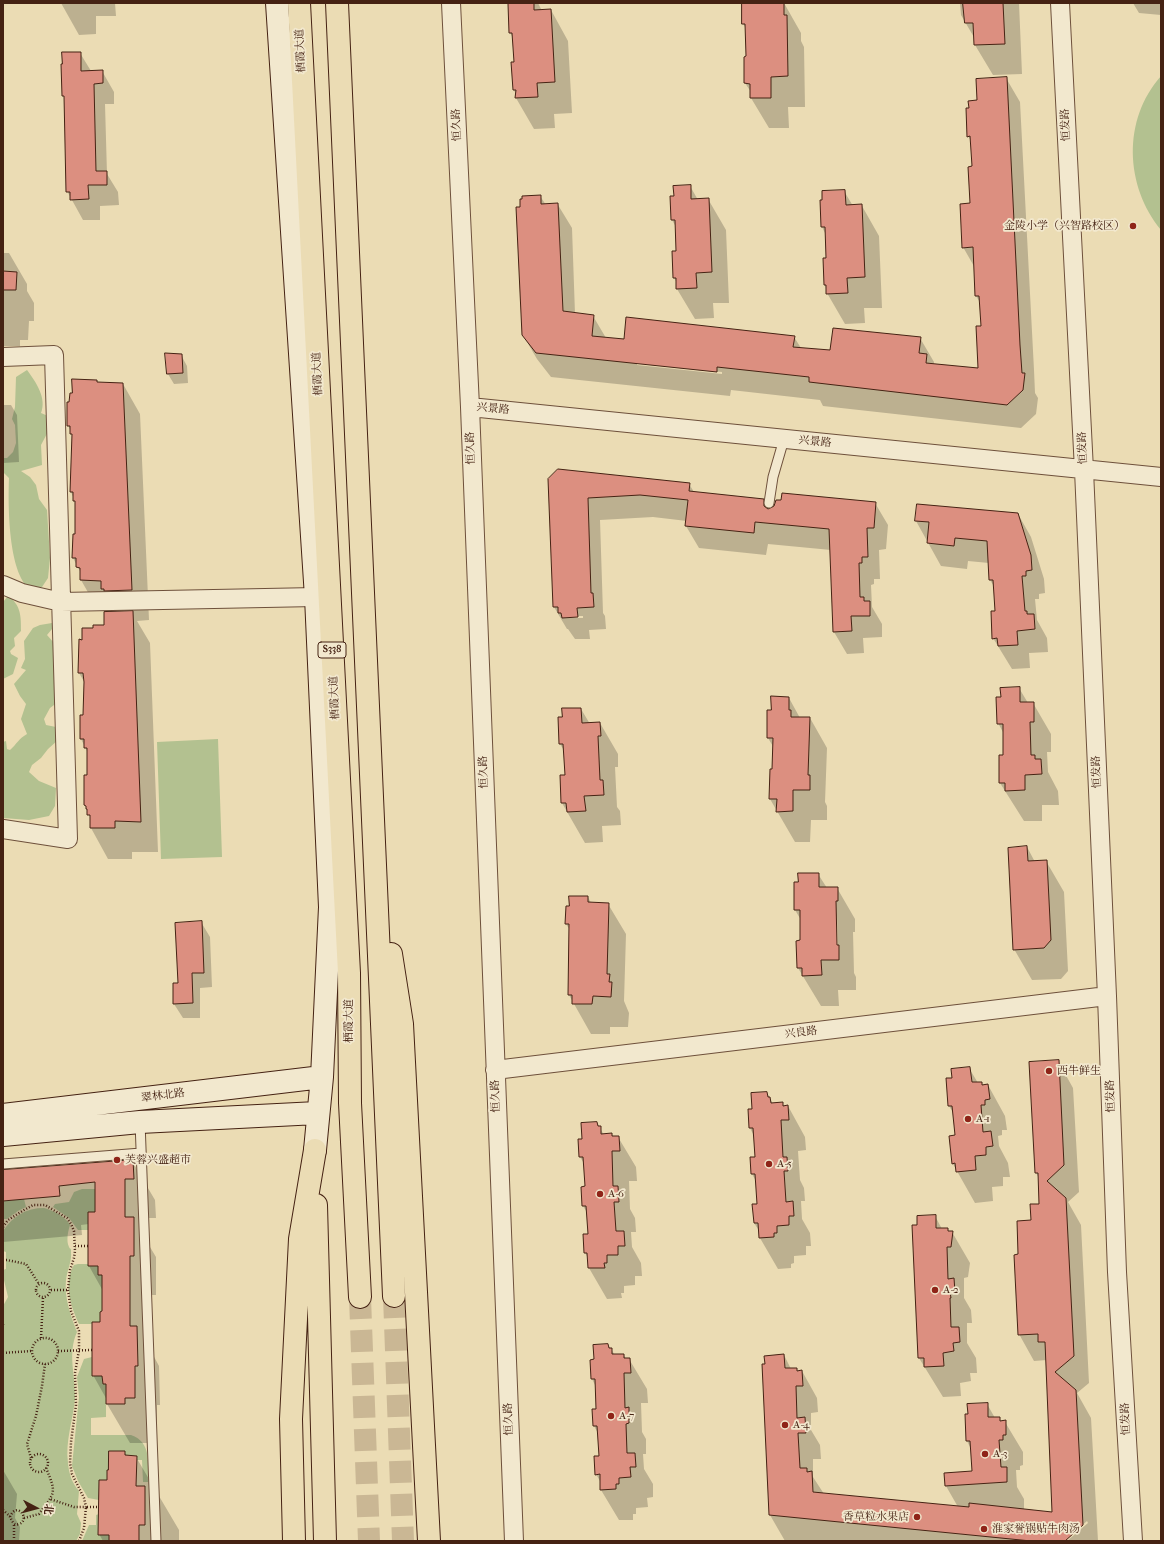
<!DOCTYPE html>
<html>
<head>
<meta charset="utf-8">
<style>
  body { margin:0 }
  #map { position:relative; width:1164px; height:1544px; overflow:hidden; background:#ebdcb4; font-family:"IM FELL French Canon","Noto Serif SC",serif }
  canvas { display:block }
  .frame { position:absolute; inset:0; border:4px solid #452213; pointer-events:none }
  .north { position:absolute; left:16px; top:1488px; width:40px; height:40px; -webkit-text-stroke:3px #f2e8ce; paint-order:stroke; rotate:96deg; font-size:11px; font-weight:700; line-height:16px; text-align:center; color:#452213 }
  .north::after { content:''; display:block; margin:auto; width:14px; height:18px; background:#452213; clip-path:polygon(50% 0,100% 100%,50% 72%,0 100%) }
</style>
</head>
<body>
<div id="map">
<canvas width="1164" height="1544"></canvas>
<div class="frame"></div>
<div class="north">北</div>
</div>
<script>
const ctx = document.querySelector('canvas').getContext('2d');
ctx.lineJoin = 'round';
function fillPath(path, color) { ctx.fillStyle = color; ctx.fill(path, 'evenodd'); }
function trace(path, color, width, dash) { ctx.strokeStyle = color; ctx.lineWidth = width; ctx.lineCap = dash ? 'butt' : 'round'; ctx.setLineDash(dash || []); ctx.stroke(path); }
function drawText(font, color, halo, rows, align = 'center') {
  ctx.font = font + ' "IM FELL French Canon","Noto Serif SC",serif'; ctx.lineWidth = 3.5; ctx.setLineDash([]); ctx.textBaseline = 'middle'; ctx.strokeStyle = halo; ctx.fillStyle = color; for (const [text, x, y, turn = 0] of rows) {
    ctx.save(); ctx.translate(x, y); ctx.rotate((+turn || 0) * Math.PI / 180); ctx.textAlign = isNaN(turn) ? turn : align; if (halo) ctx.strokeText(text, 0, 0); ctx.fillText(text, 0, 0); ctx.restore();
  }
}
fillPath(new Path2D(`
  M1161,76V230C1125,186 1122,120 1161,76Z
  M27,370C36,382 47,398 41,413L48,416L50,428L41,445L42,465L21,471L30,477L36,485L39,499L47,510L50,558L48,578L42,587L30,589C8,573 8,504 9,478L3,472V458H7L13,452L16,443L15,425L12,419L15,407L16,377Z
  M8,596C21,605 21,616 21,631L14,638L15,646L10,651L11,654L18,658L13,674L3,679V602Z
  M52,623V629L47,635L54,643L58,702L50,708L44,719L46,725L56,727L58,740L48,749L41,758L32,765L29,772L39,781L56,788L55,806L49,816L29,820L3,818V742L6,741L7,749L10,750C17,744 18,739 27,734L21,719L26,704L20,696L14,684L26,670L21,668L25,659L24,641L33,628L40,625Z
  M218,739L222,857L161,859L157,742Z
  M82,1189H97L95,1212H88V1230H78L69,1218L53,1207L55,1204L69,1202L74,1192Z
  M24,1199L26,1207L18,1211L7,1219H4L3,1201Z
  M44,1208C53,1210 66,1217 70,1225C68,1231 66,1241 69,1247C71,1251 71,1246 71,1252C72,1261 67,1271 66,1280C64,1298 71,1316 77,1332C67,1354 76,1376 75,1399C73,1420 65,1442 68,1463C69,1474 72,1483 79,1491L77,1514L81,1523L80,1534L76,1541H3V1306L8,1297L3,1276V1270L6,1269V1252L3,1251V1231C13,1216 26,1208 44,1208Z
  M78,1264H88V1266H98L102,1275V1311L100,1312V1322H92V1324H79C71,1307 63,1283 74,1265Z
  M92,1357V1376H102L103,1384H106V1417L91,1418V1435H131C152,1442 148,1464 148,1482H143L142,1460H137V1456L125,1455V1451H109L108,1470H107V1480H99V1500L88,1498L78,1481L72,1466L79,1397L77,1377L84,1359Z
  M99,1514L109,1535V1541H82L89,1525H96V1515Z`), '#b3c190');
fillPath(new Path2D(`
  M61,3H115L116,16H96V34L79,35Z
  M509,3H538L542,11L551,10L568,41L572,113L554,114L555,128L534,129L516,98V95L514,90L512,63H515L514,39L510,33Z
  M743,3H784L801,33V41L804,47L805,107H788L789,128H769L751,98V92L745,83L747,57L746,28L743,24Z
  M960,3H1019L1022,74L993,75L975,45V39L961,15Z
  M1133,3H1161V15L1139,13Z
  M80,53L91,71H102L114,92V104H105L107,174L118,192L119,205L100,206V220H83L67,191L65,99L63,95Z
  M1006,78L1020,102L1034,370L1035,393L1038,398L1036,414L1021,428L823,406L820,400L731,390L730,396L551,377L537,359L523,335L521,208L540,196L546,205H558L572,228L575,314L593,316L606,338L625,340L794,337L801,348L831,351L920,338L934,362V364L979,369L982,326L981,304L976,296L975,268L963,247L971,204L973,167L972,142L968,136L970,109ZM637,363L722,372V374L637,365Z
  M690,186L698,200L708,199L726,230L729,303H713L714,318L695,319L677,289V283L674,278L673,252H677L676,227L672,220L671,197L675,196Z
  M844,191L853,206H862L879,236L882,308H864L865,323L845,324L827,293L825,285L827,259L826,235L822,227Z
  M3,253H9L27,284V291L34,303V321H29L28,340H20V346H3Z
  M166,354L181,355L187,366L188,383L174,384L168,374Z
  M97,381L98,383L123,384L140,414L149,620L137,621L150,643L158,852H132V859H108L91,828V819L85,805L88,753L81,739L84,716L85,683L79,673L83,641L94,629L105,626L110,611L98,610L81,580V573L73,558L76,535V504L71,492L73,436L68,425Z
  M3,405H11L17,415L19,462L3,463Z
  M549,479L689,484L694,492L763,500L769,510L875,503L888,525L886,549L879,550L880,579H874V584L871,585L872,607L882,624V637L863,638L864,653L847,654L834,632L831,550L768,544L766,555L699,548L686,526L687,521L653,517L600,520L603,613L605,616L606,629L589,630L590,639H575L568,629H567L554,607ZM565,616H583V618H565Z
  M1018,514L1031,537L1044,579L1045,593L1039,594V599H1035L1037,620L1047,638L1048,652L1029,653L1030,668L1012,669L993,638L997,612L995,588L990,580L989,563L968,561L967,569L941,566L916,521Z
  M1019,688L1028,703H1033L1051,734V752H1047L1048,772L1058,791L1059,805H1042V821H1024L1000,783L1004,756V734L998,723L1002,698Z
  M789,698L800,718H810L827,748L825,802L827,806V820H811L810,842H795L770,799L773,770L774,748L768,738V711H772Z
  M581,709L590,724L600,723L618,754V767H615L617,807L620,811L621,825L602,826L603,842L585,843L562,803L566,776L565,752L560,744L559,718H563Z
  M1027,847L1035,862L1046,861L1064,892L1068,971L1061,979L1032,980L1014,949Z
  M818,874L827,888H837L855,919V932H853L854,973L856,977V990H838L839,1006H821L798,968L801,941V920L795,910L799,883ZM835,915L837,917L838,950H836Z
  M588,897L591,903L608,904L626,934L624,1001L629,1013L628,1027H610V1034H591L569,995L570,930L566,924L567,907H570Z
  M201,922L210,937L212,987L200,988V1018H183L174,1004L179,984Z
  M1058,1061L1073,1088L1079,1192L1068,1202L1081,1225L1089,1383L1077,1393L1091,1418L1098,1541H1067L1088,1523L1087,1521L1067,1539V1541H785L770,1515L766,1365L784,1355L791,1369H796L798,1372L802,1371L817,1398L818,1412L811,1413V1430L820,1445L821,1459H813V1477L824,1494L958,1507L946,1486L973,1472L971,1449L967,1441L966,1415H969L987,1404L995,1418H999L1001,1422H1005L1023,1452V1465L1020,1466V1470H1016L1017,1487L1024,1499V1510L1053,1513L1047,1360L1034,1361L1019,1334V1255L1032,1221L1040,1205L1039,1178L1036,1173Z
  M969,1068L978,1083H981L983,1086L988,1085L1005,1116L1007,1130H1002V1135L998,1136L999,1146L1008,1163L1010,1177H1003V1186L992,1187L993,1201L975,1203L953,1164L956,1136L954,1114L949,1106L953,1079Z
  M767,1093L773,1104L782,1103L784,1107L788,1106L805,1137L806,1150L798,1151L800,1180L804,1188L805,1201H801L802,1219L810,1233L811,1246H806V1255L794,1256V1263L791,1264V1268L778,1269L760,1238V1232L754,1223L753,1205L758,1204L757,1183L752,1174L751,1158H756L754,1136L750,1128L753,1110Z
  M597,1123L604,1135L612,1134L613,1137H618L636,1167L637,1181H629L630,1209L635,1218L636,1232H631L632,1247L641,1263L642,1276H635V1285L624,1286V1293H621L622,1298L607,1299L589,1268V1259L585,1253L589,1235L588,1214L583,1206L586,1187L585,1165L580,1157L583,1140Z
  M132,1161L155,1200L156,1218H147V1242L156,1257V1295H152V1353L159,1366L160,1405H157V1437H147V1443H130L107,1404V1400L93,1375L101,1323L103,1312V1291L89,1266V1224L81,1225L82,1235L3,1242V1171Z
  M935,1216L942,1229H947L949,1232H952L970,1263L968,1277L964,1278V1298L971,1310L972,1323H967V1343L976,1358L977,1373H970L971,1381L960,1383L961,1396L943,1397L919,1358L913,1226H918Z
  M608,1345L615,1355H624L626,1359H629L647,1389L648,1403H641L642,1432L646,1439V1454H643L644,1469L653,1484V1497L647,1498L648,1507L636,1508V1514H633V1520H619L601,1490V1483L596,1474L600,1457L599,1435L594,1426L597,1410L596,1387L592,1379L595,1360Z
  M124,1452L127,1456L136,1457L179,1530V1541H103L99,1534L108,1481Z
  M3,1470L17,1494L15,1518L20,1527L19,1541H3Z`), '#0003');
const building = new Path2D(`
  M511,3H534V10L551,9L555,82L537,83L538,97L515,98L516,90H513L511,62H514L512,33H509L508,4Z
  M742,3H784V15H787L788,76L771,77V98H750V84L744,83V57L746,56L745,24H742Z
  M963,3H1003L1005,44L974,45L973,23H965Z
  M62,52H81V71L103,70V83L94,84L96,171H107V185H88L89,199L70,200V192H66L64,96H62L61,64H62Z
  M1007,77L1020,345L1022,373H1025L1023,390L1007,405L809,382V377L717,367V372L536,353L522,335L516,207H520V199H522V196L541,195V204L558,203L563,311L594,315L592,336L624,339L626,317L795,336L793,347L830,350L833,328L921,337L919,353L927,354L926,363L978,368L976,326H981L979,296H975L973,247L962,248L960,204L970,203L968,167L972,166L970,136L967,137L966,108H969L968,101L977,100L976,79Z
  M691,185V199L709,198L712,272L696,273L697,288L676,289V278H673L672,251H676L675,220H671L670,196H674L673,186Z
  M845,190L846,205L862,204L865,277L847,278L848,293L826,294V285H824L823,258H826L825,227H821L820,200H822V191Z
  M3,271L17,272L16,290H3Z
  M165,353L182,354L183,373L167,374Z
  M72,379L97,380V382L123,383L132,590L104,591V589H101V581L80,580V568L76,567V558H72L73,534H75V501H73V492H70L72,434H70V426H67V402H69L70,393H72Z
  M558,469L690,483L689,491L764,499V506L768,509L774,506L776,500H781L782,493L876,502L874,528H867L868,557H862V563H859L860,597H864V601H870V616H851L852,631L833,632L829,529L755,522L754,533L685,526L688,500L640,495L588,498L591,593H593L594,607L577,608L578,617L562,618L561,613H558V607H553L548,479Z
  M917,504L1018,513L1031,555L1032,570L1026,571V576H1022L1025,611H1027V614H1034L1035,629L1017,631L1018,645L998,646L997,638L992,639L991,611H995L993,580H989L987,541L955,538L954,546L927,543L929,522L915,521Z
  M133,611L141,822L115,821V828H90V815H87V809H86V806L84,805V775H87V748H84V739H80V715H83L84,682L83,673H78L79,639L82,640V628H93V625H104V612Z
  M1020,687V702H1034V722H1030L1031,755H1035V759H1041L1042,774L1025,775V790L1005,791V783H999V755H1003V724H997L996,697H1001L1000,688Z
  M771,696L789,697V710H791V717H810L808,775H810V790H793V811L776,812L777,799H769L770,769H772L773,738H767V710H771Z
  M562,708H581L582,723L600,722L601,736H598L600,780H603L604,795L584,796L586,811L567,812L566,803H561L560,775H565L563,744H559L558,717H562Z
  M1027,846L1028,861L1047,860L1051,940L1044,948L1013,950L1008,848Z
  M798,873H819V887H838V901H836L837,945H839V960H821L822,975L802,976V968H797L796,941L800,940V910H794V882H798Z
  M569,896H588V902L609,903L607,974H610L609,982H612L611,997L593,996L592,1004H572V995H568L569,924H565L566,906H569Z
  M202,921L204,973H192L193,1003L173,1004V983H178L175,923Z
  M1059,1060L1064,1165L1047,1181L1066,1198L1074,1356L1055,1372L1076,1390L1083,1525L1065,1541H1031L769,1515L762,1364H765L764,1356L784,1354L785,1368H797V1371L802,1370L803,1386H796L797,1418L805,1417L806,1433H798L800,1468H807V1472L812,1471L813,1492L969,1507V1503L1052,1512L1045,1342H1038V1334L1018,1335L1014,1255L1018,1254L1017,1221L1031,1220L1030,1204H1039L1038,1173H1035L1029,1062Z
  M970,1067L972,1082H982V1085L988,1084L990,1099L985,1100V1105H981L983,1132L991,1131L993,1146L986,1147V1155L975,1156L976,1170L956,1172L955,1163L952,1164L949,1136L955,1135L952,1106H948L946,1078H952L951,1069Z
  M767,1092L768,1097H770L771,1103L783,1102V1106L788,1105L789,1120H781L783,1157H787L788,1171H784L786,1202L793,1201L794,1216H789V1225L777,1226V1233H774V1237L759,1238L758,1223H754L752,1204H757L755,1174H751L750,1157H755L753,1128H749L748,1109H752L751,1093Z
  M597,1122L598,1126H601V1134L612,1133V1136H619L620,1151H612L613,1186H618L619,1202H614L616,1231H624L625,1246H618V1255H607V1263H604L605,1268H588L587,1253H584L583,1234H588L586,1206H582L581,1187L585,1186L583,1157H579L578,1139H582L581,1123Z
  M133,1160L134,1179H125V1217H134V1256H130V1326H137L138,1366H135V1398H125V1404H106V1384H103L102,1376H92V1322H100V1312L102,1311V1275H98V1266H88V1212H95V1182L59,1186L60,1196L3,1201V1170Z
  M936,1215V1228H948V1231H953L951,1247H947L948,1279L954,1278L955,1292H950L951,1298H950L951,1327H959L960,1342L953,1343L954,1351L943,1353L944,1366L924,1367V1358H918L912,1225H917V1216Z
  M608,1344L609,1348H612V1354H624V1358H630L631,1373H624L625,1408L629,1407V1423L626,1424L627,1453H635L636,1467H630L631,1477L619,1478V1484H616V1489L600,1490V1474L595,1475L594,1456H599L597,1426H593L592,1409H596L595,1379H591L590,1360L594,1359L593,1345Z
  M988,1403V1417H1000V1421L1006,1420V1435H1003V1440H999L1001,1467H1007V1482L945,1486L944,1473L972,1471L970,1441H966L965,1414H968L967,1404Z
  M109,1451H125V1455L137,1456L136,1486H145V1525H139V1541H109V1535H98L99,1480H107V1470H108Z`);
fillPath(building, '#dc8f80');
trace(building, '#452213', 1);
trace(new Path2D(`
  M394,1296L403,1541
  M360,1297L369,1541`), '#cab794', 22, [22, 11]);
const lane = new Path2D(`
  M769,503L773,477L784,439
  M140,1122L156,1541
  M3,1164L141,1153`);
const street = new Path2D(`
  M451,3L470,407L514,1541
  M1060,3L1084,470L1107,996L1117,1272L1133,1541
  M3,357L54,355L68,839L3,829
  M470,407L1161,477
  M3,585L22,593L61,602L316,597
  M495,1070L1107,996`);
const secondary = new Path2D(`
  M277,3L316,597L330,907L322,1077L315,1150
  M3,1115L322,1077
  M3,1135L140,1122L317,1113`);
const primary = new Path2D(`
  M299,3L349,973L350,1103L360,1297
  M337,3L394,1296
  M391,954L402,1024L429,1541
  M316,1205L325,1541
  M294,1541L291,1419L300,1239L315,1150`);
trace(lane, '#6e503b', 11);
trace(street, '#6e503b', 20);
trace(secondary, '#452213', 24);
trace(primary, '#452213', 24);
trace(new Path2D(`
  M3,1227L8,1220L24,1210L33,1205H45L67,1218L71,1224L74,1231L75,1251L74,1258L70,1270L68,1290L71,1311L79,1331V1350L75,1373L76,1405L71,1442L70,1463L72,1474L84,1498L86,1507H74L50,1499
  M75,1246H88
  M3,1260H7L26,1264L39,1284
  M36 1290a7 7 0 1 1 14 0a7 7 0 1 1-14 0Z
  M51,1290H68
  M3,1324V1327
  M32 1351a13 13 0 1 1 26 0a13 13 0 1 1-26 0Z
  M41,1338L43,1298
  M58,1351L92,1350
  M3,1353L31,1351
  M30 1463a9 9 0 1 1 18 0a9 9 0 1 1-18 0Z
  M31,1458L27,1444L36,1416L42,1386L45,1364
  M3,1510C5,1512 9,1515 10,1517C12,1520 13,1526 19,1524C31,1520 17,1500 10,1517
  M24,1518L39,1514C55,1492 57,1494 46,1468
  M14,1541V1524
  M79,1541L84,1528L86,1507H99`), '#452213', 2.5, [1, 2]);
trace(lane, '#f2e8ce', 9);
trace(street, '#f2e8ce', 18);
trace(secondary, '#f2e8ce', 22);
trace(primary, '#ebdcb4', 22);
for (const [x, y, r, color] of [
  [1133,226,4,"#8f2418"],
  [1049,1071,4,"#8f2418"],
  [968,1119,4,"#8f2418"],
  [117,1160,4,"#8f2418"],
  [769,1164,4,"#8f2418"],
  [600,1194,4,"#8f2418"],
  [935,1290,4,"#8f2418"],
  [611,1416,4,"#8f2418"],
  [785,1425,4,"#8f2418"],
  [985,1454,4,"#8f2418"],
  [917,1517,4,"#8f2418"],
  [984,1529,4,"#8f2418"]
]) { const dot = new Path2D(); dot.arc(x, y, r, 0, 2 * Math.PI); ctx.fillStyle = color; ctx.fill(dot); trace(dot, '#f2e8ce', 1.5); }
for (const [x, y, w] of [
  [332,650,28]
]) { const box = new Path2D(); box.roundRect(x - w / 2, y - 8, w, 16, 3); ctx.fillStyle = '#f2e8ce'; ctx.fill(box); trace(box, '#452213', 1); }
drawText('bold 10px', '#452213', null, [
  ["S338",332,650]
]);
drawText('11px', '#452213', '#f2e8ce', [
  ["栖霞大道",301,51,-93],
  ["恒久路",457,125,-93],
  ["恒发路",1066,125,-93],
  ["栖霞大道",318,374,-93],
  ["兴景路",493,409,6],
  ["兴景路",815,442,6],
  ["恒久路",471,448,-92],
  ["恒发路",1083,448,-93],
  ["栖霞大道",335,698,-93],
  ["恒久路",484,772,-92],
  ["恒发路",1097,772,-93],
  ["栖霞大道",349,1021,-90],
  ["兴良路",801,1033,-7],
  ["翠林北路",163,1096,-7],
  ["恒久路",496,1096,-92],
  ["恒发路",1111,1096,-92],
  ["恒久路",509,1419,-92],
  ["恒发路",1126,1419,-93]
]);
drawText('11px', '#452213', '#f2e8ce', [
  ["金陵小学（兴智路校区）",1125,226,"right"],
  ["西牛鲜生",1057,1071],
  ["A-1",976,1119],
  ["芙蓉兴盛超市",125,1160],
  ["A-5",777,1164],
  ["A-6",608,1194],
  ["A-2",943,1290],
  ["A-7",619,1416],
  ["A-4",793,1425],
  ["A-3",993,1454],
  ["香草粒水果店",909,1517,"right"],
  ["淮家誉锅贴牛肉汤",992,1529]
], 'left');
</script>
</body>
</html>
